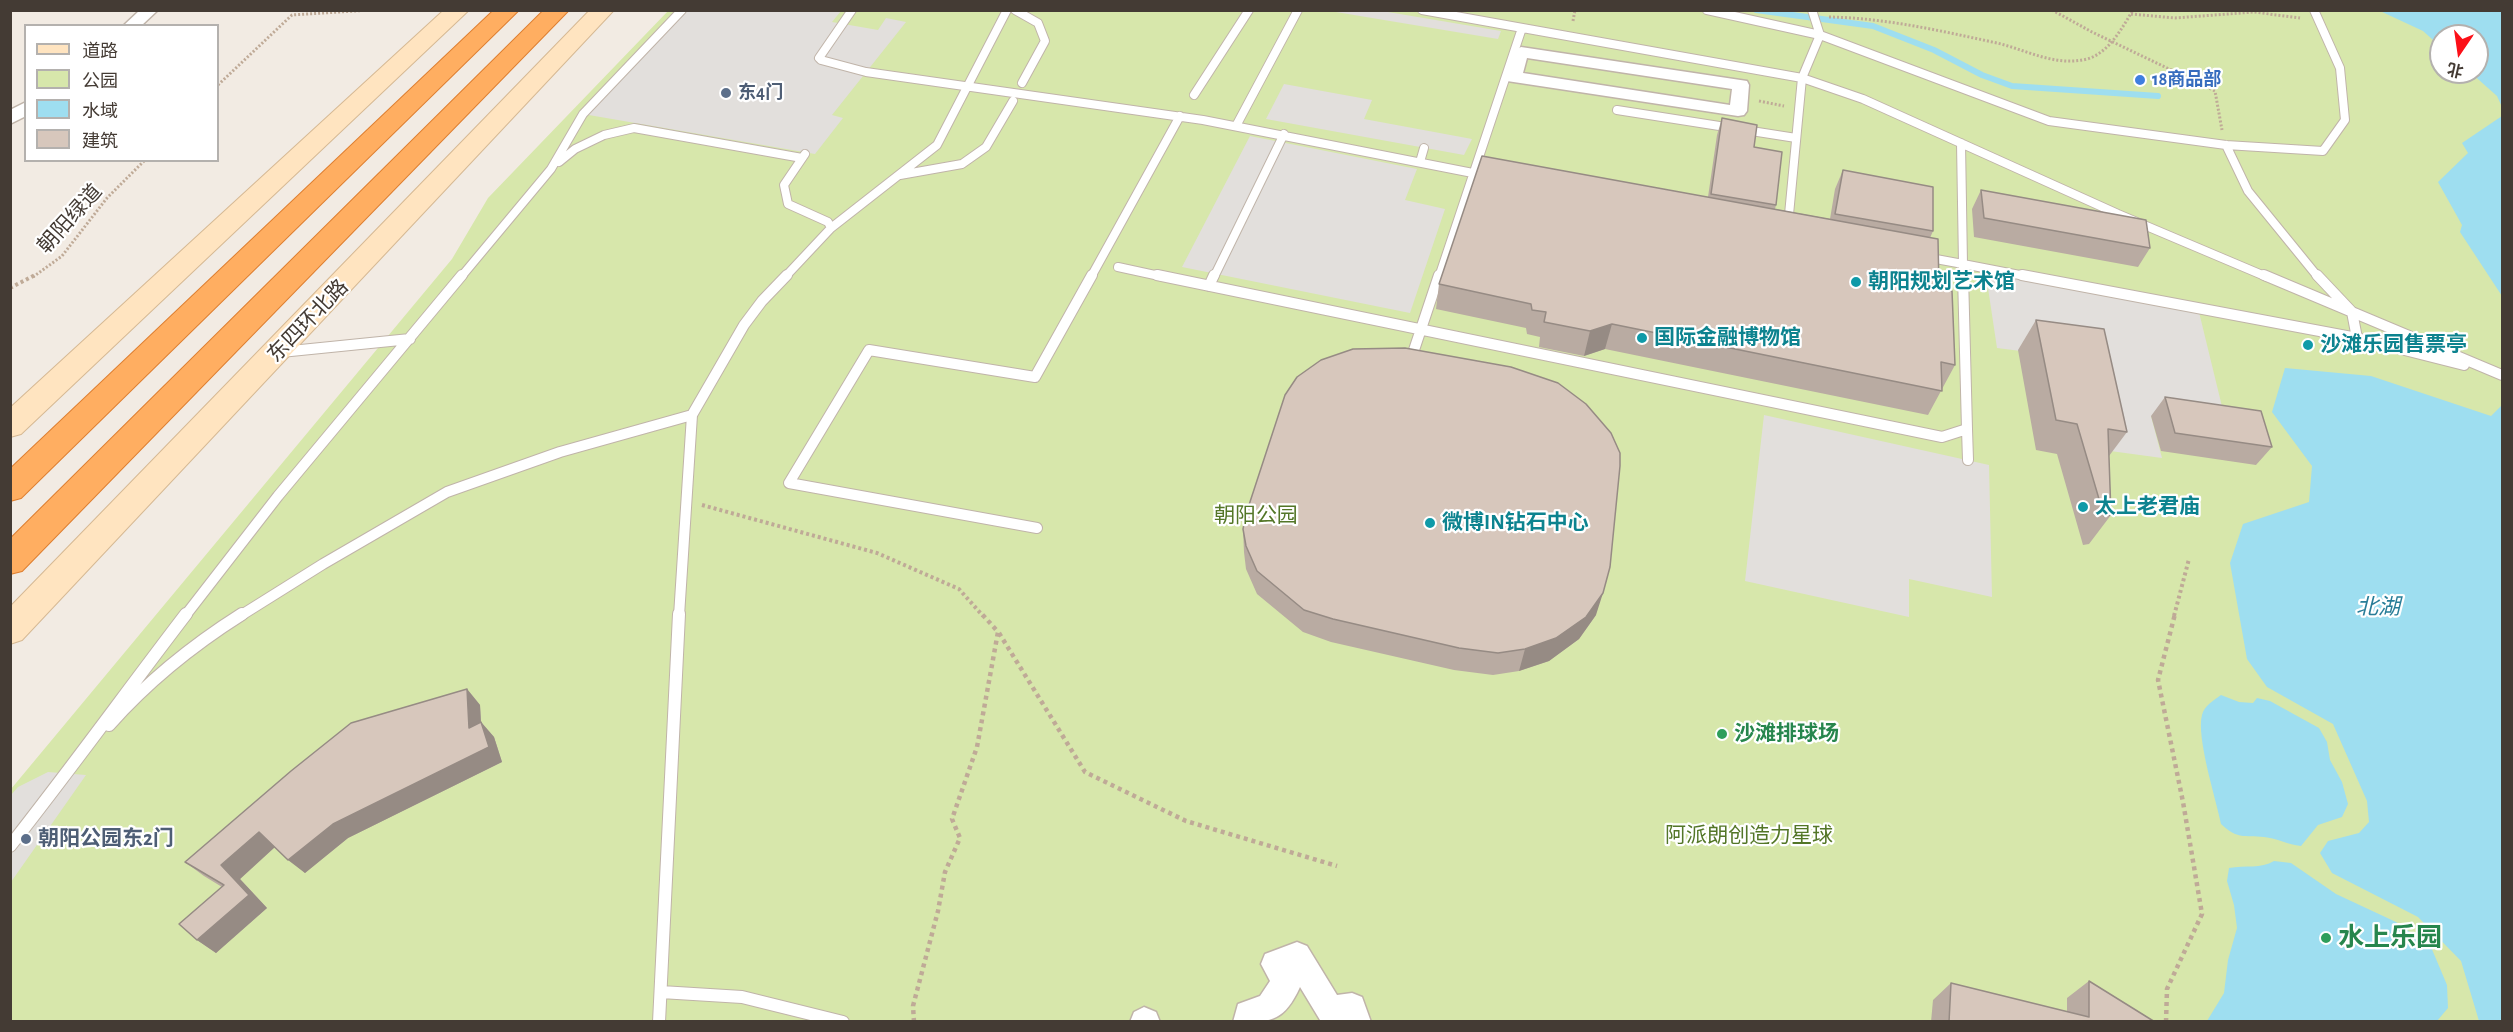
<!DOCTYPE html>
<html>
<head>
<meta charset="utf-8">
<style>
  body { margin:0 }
  #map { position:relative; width:2513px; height:1032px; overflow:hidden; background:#f2ebe3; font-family:"Alegreya Sans","Noto Sans SC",sans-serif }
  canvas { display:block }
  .frame { position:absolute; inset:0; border:12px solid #443b34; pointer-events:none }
  .legend { position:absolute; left:24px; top:24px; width:195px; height:138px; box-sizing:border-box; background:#fff; border:2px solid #b4b1ae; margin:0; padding:8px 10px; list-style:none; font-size:18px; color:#443b34 }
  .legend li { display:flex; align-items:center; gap:12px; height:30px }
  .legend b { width:30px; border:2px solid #b4b1ae }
  .north { position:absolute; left:2429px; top:24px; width:60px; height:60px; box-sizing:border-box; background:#fff; border:2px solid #b4b1ae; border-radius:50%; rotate:193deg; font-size:16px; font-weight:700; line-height:24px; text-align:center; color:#443b34 }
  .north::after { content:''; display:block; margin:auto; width:21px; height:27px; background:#fc1018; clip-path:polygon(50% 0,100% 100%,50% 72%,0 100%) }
</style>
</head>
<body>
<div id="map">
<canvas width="2513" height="1032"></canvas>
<div class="frame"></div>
<ul class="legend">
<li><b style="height:8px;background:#ffe4c0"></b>道路</li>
<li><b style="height:16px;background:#d7e7ab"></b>公园</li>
<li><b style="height:16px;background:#9edef0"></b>水域</li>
<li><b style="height:16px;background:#d7c7bc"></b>建筑</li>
</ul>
<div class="north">北</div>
</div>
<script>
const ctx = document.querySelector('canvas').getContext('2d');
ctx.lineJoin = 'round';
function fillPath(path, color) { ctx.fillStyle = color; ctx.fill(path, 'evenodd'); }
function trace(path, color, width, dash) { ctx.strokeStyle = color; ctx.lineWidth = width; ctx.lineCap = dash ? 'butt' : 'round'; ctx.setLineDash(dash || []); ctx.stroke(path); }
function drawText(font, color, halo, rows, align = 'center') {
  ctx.font = font + ' "Alegreya Sans","Noto Sans SC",sans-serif'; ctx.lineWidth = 4.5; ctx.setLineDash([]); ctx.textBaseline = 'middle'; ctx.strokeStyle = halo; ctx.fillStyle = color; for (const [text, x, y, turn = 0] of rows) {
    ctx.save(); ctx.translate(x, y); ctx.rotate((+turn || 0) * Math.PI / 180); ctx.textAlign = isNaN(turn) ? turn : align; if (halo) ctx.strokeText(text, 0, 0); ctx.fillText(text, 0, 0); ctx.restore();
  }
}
fillPath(new Path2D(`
  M668,11H2502V1021L11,1022V789L452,259L488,198ZM2441,36H2477V72H2441Z`), '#d7e7ab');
fillPath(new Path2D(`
  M682,11H841L832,22L878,30L886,18L906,22L832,115L843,118L815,154L583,114Z
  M1330,11H1382L1501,31L1498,39Z
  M1284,84L1372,100L1364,119L1472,139L1464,155L1266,119Z
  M1250,136L1417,169L1405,200L1445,209L1410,313L1182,267Z
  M1985,268L2198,308L2227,427L2151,416L2162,458L2103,450L2084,359L1997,348Z
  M1764,415L1989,465L1992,597L1909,579V617L1745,581Z
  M48,772L86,775L11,882V795L18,787Z`), '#e2dfdc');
fillPath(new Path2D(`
  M2380,11H2502V107L2497,96L2470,72H2477V36H2441V47L2423,31Z
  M2502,116V296L2460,232L2462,225L2438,182L2468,153L2462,143Z
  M2285,368L2371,376L2491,416L2502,405V1021H2479L2461,961L2418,917L2332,873L2320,853L2328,841L2359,833L2369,822L2367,801L2333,724L2267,687L2247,659L2230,563L2243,524L2309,502L2312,466L2272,412Z
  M2221,695L2239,702L2253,703L2257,698L2270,701L2319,728L2327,742L2330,760L2342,782L2348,804L2342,817L2318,825L2301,846C2288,845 2277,838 2264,837C2244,835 2238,840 2221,824C2216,799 2196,737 2202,715C2204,706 2214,700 2221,695Z
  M2274,861L2291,863L2336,894L2396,922L2431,947L2447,985L2448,1008L2437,1021H2207L2224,993L2228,960L2237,928L2234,905L2227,881L2229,868C2245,865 2261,869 2274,861Z`), '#9edef0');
trace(new Path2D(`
  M1756,10L1873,26L1934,50L1982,75L2012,86L2158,96`), '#9edef0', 6);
const laneFar2 = new Path2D(`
  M852,10L819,58L821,60L866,72L1203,120L1488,176
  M1015,10L1038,23L1045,41L1022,83
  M1422,10L1802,78L1863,99L2118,214L2267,277
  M1707,10L1820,35L2049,121L2226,145L2323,151L2345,120L2340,68L2314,10
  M1194,95L1249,10
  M1617,110L1796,138
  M1236,126L1298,10
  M1961,143L1963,264L2030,277
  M2226,145L2248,191L2318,277
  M805,154L784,185L788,204L828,222L831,228
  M559,162L575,149L604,135L634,128L802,158
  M1420,162L1424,148
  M900,175L962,164L986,147L1013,101
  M1788,225L1802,78L1820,35L1812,10
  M1925,257L1963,264V277
  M1118,267L1164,277
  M461,277L551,169L583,114L682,10
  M785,277L831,228L937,145L1007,10
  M1091,277L1180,116
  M1214,277L1284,134
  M1439,277L1522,28`);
const laneFar1 = new Path2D(`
  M1157,275L1942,437L1967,429L1963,275
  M2022,275L2357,338L2464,365
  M2264,275L2502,375
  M2317,275L2352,312L2357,338
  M1209,286L1214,275
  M281,352L410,339
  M1412,356L1439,275
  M1967,429L1968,460
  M1037,528L789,483L869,350L1035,377L1092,275
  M185,616L278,496L462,275
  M240,616L323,564L447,492L560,452L692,415
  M679,616L692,415L744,325L762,301L787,275`);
const lane = new Path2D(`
  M109,725C148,681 193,645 242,614
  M10,846C70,770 127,691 186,614
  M661,992L742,997L843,1022
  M659,1022L679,614`);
const street = new Path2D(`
  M140,10H158L141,26H123Z
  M1521,47L1747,81L1749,85L1747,111L1744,115L1738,116L1507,81L1505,77L1513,52ZM1527,58L1732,89L1730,105L1523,73Z
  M26,102V116L10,124V110Z
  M1297,942L1307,946L1337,995L1352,993L1362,997L1371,1022L1320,1020L1300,987C1283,1024 1269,1022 1233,1022L1238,1004L1260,996L1270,981L1261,964L1265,954Z
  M1144,1007L1156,1012L1160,1022H1130L1134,1012Z`);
const secondary = new Path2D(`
  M444,10H469L21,434L10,437V408Z
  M590,10H614L22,640L10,644V607Z`);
const highway = new Path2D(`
  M494,10H519L21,498L10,501V469Z
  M544,10H569L22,571L10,574V539Z`);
trace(laneFar2, '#c0b4a9', 10);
trace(laneFar1, '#c0b4a9', 12);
trace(lane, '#c0b4a9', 14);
trace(street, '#c0b4a9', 3);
trace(secondary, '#d6b994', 2);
trace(highway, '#de7f31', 2);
trace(new Path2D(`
  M2052,10L2092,32L2215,91L2222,130
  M2131,14L2175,18L2254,12L2300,18
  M1829,17C1886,18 1941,31 1997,43C2027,50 2055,67 2087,59C2109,53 2122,28 2133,10
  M1573,21L1575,10
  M218,85L292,15L372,10
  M1759,101L1784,106
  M33,277L62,256L107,198L145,160`), '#bfaa97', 3, [2, 2]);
trace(new Path2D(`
  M10,288L35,275
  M702,505L877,553L959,589L983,616
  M2174,616L2189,559`), '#bfaa97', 4, [3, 3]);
trace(new Path2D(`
  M999,633L1085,772L1186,821L1337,866
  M914,1022L913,1006L938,911L945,872L960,838L952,819L977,747L998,632L982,614
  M2166,1022L2167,989L2202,914L2183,802L2158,680L2175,614`), '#bfaa97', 4.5, [4, 4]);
trace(laneFar2, '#fff', 8);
trace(laneFar1, '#fff', 10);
trace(lane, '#fff', 12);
fillPath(street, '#fff');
fillPath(secondary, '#ffe4c0');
fillPath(highway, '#ffae61');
fillPath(new Path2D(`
  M1722,118L1754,147L1776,205L1775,209L1830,219L1835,189L1843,170L1933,231L1930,238L1939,289L1955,365L1928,415L1605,349L1584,356L1539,347L1540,337L1527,334L1526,328L1436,309L1439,284L1708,197L1717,135Z
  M1981,190L2150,248L2138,267L1974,237L1972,209Z
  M2036,320L2127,432L2109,456L2111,515L2089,544L2083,545L2057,454L2036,450L2018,350Z
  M2165,397L2272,447L2256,465L2161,451L2151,416Z
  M1243,529L1596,615L1579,639L1549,661L1519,671L1493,675L1454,670L1331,642L1303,632L1257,594L1246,569L1244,552Z
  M467,689L480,705L481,722L494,737L502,762L348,838L305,873L275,847L240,879L267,908L216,953L197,940L222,887L204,876L185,862Z
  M2089,981L2155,1022H1931L1933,1000L1951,983L2067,1012V998Z`), '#b9aba2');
fillPath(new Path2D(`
  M1612,324L1605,349L1584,356L1590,331Z
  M1603,593L1596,615L1579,639L1549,661L1519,671L1525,649Z
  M467,689L480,705L482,742L469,728Z
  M481,722L494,737L502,762L348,838L305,873L288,860L333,824Z
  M259,832L276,846L240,879L267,908L216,953L197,940L249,895L221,865Z`), '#968b84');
const building = new Path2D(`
  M1722,118L1757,125L1754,147L1782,152L1776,205L1711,194Z
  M1482,156L1938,239L1939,289L1952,291L1955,365L1941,362L1942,391L1612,324L1590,331L1544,322L1546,312L1532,310L1531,304L1439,284Z
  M1843,170L1933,187V231L1835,214Z
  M1981,190L2146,220L2150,248L1984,218Z
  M2036,320L2104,329L2127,432L2108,429L2111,515L2104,516L2077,424L2056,420Z
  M1405,348L1511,367L1558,383L1586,404L1611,433L1620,453V466L1610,567L1603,593L1586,617L1556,638L1525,649L1498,653L1459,648L1333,619L1304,610L1257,571L1246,546L1243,529L1247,511L1285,395L1297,377L1321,360L1353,349Z
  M2165,397L2261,411L2272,447L2175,433Z
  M467,689L469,728L481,722L489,747L333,824L288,860L259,832L221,865L249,895L197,940L179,924L224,885L185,862L291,771L351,723Z
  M2089,981L2155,1022H1949L1951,983L2089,1017Z`);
fillPath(building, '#d7c7bc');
trace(building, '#968b84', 1.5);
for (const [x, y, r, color] of [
  [2140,80,6,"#3f7fe0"],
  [726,93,6,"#5c6f8a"],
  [1856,282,6,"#0f9aa8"],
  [1642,338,6,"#0f9aa8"],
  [2308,345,6,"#0f9aa8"],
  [2083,507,6,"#0f9aa8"],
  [1430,523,6,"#0f9aa8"],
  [1722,734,6,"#2e9e5b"],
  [26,839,6,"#5c6f8a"],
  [2326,938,6,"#2e9e5b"]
]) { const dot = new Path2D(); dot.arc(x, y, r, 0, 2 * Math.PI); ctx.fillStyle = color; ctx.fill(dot); trace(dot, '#fff', 2); }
drawText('bold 18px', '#366cbe', '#fff', [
  ["18商品部",2152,80]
], 'left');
drawText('bold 18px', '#4e5e75', '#fff', [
  ["东4门",738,93]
], 'left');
drawText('21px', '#443b34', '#fff', [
  ["朝阳绿道",70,219,-48],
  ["东四环北路",308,321,-46]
]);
drawText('bold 21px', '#0d838f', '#fff', [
  ["朝阳规划艺术馆",1868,282],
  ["国际金融博物馆",1654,338],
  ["沙滩乐园售票亭",2320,345],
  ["太上老君庙",2095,507],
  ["微博IN钻石中心",1442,523]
], 'left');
drawText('21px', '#537627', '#fff', [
  ["朝阳公园",1256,516],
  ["阿派朗创造力星球",1749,836]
]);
drawText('bold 21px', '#27864d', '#fff', [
  ["沙滩排球场",1734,734]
], 'left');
drawText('bold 21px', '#4e5e75', '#fff', [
  ["朝阳公园东2门",38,839]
], 'left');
drawText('italic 22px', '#287d98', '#fff', [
  ["北湖",2378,607]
]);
drawText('bold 26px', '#27864d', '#fff', [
  ["水上乐园",2338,938]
], 'left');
</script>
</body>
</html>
